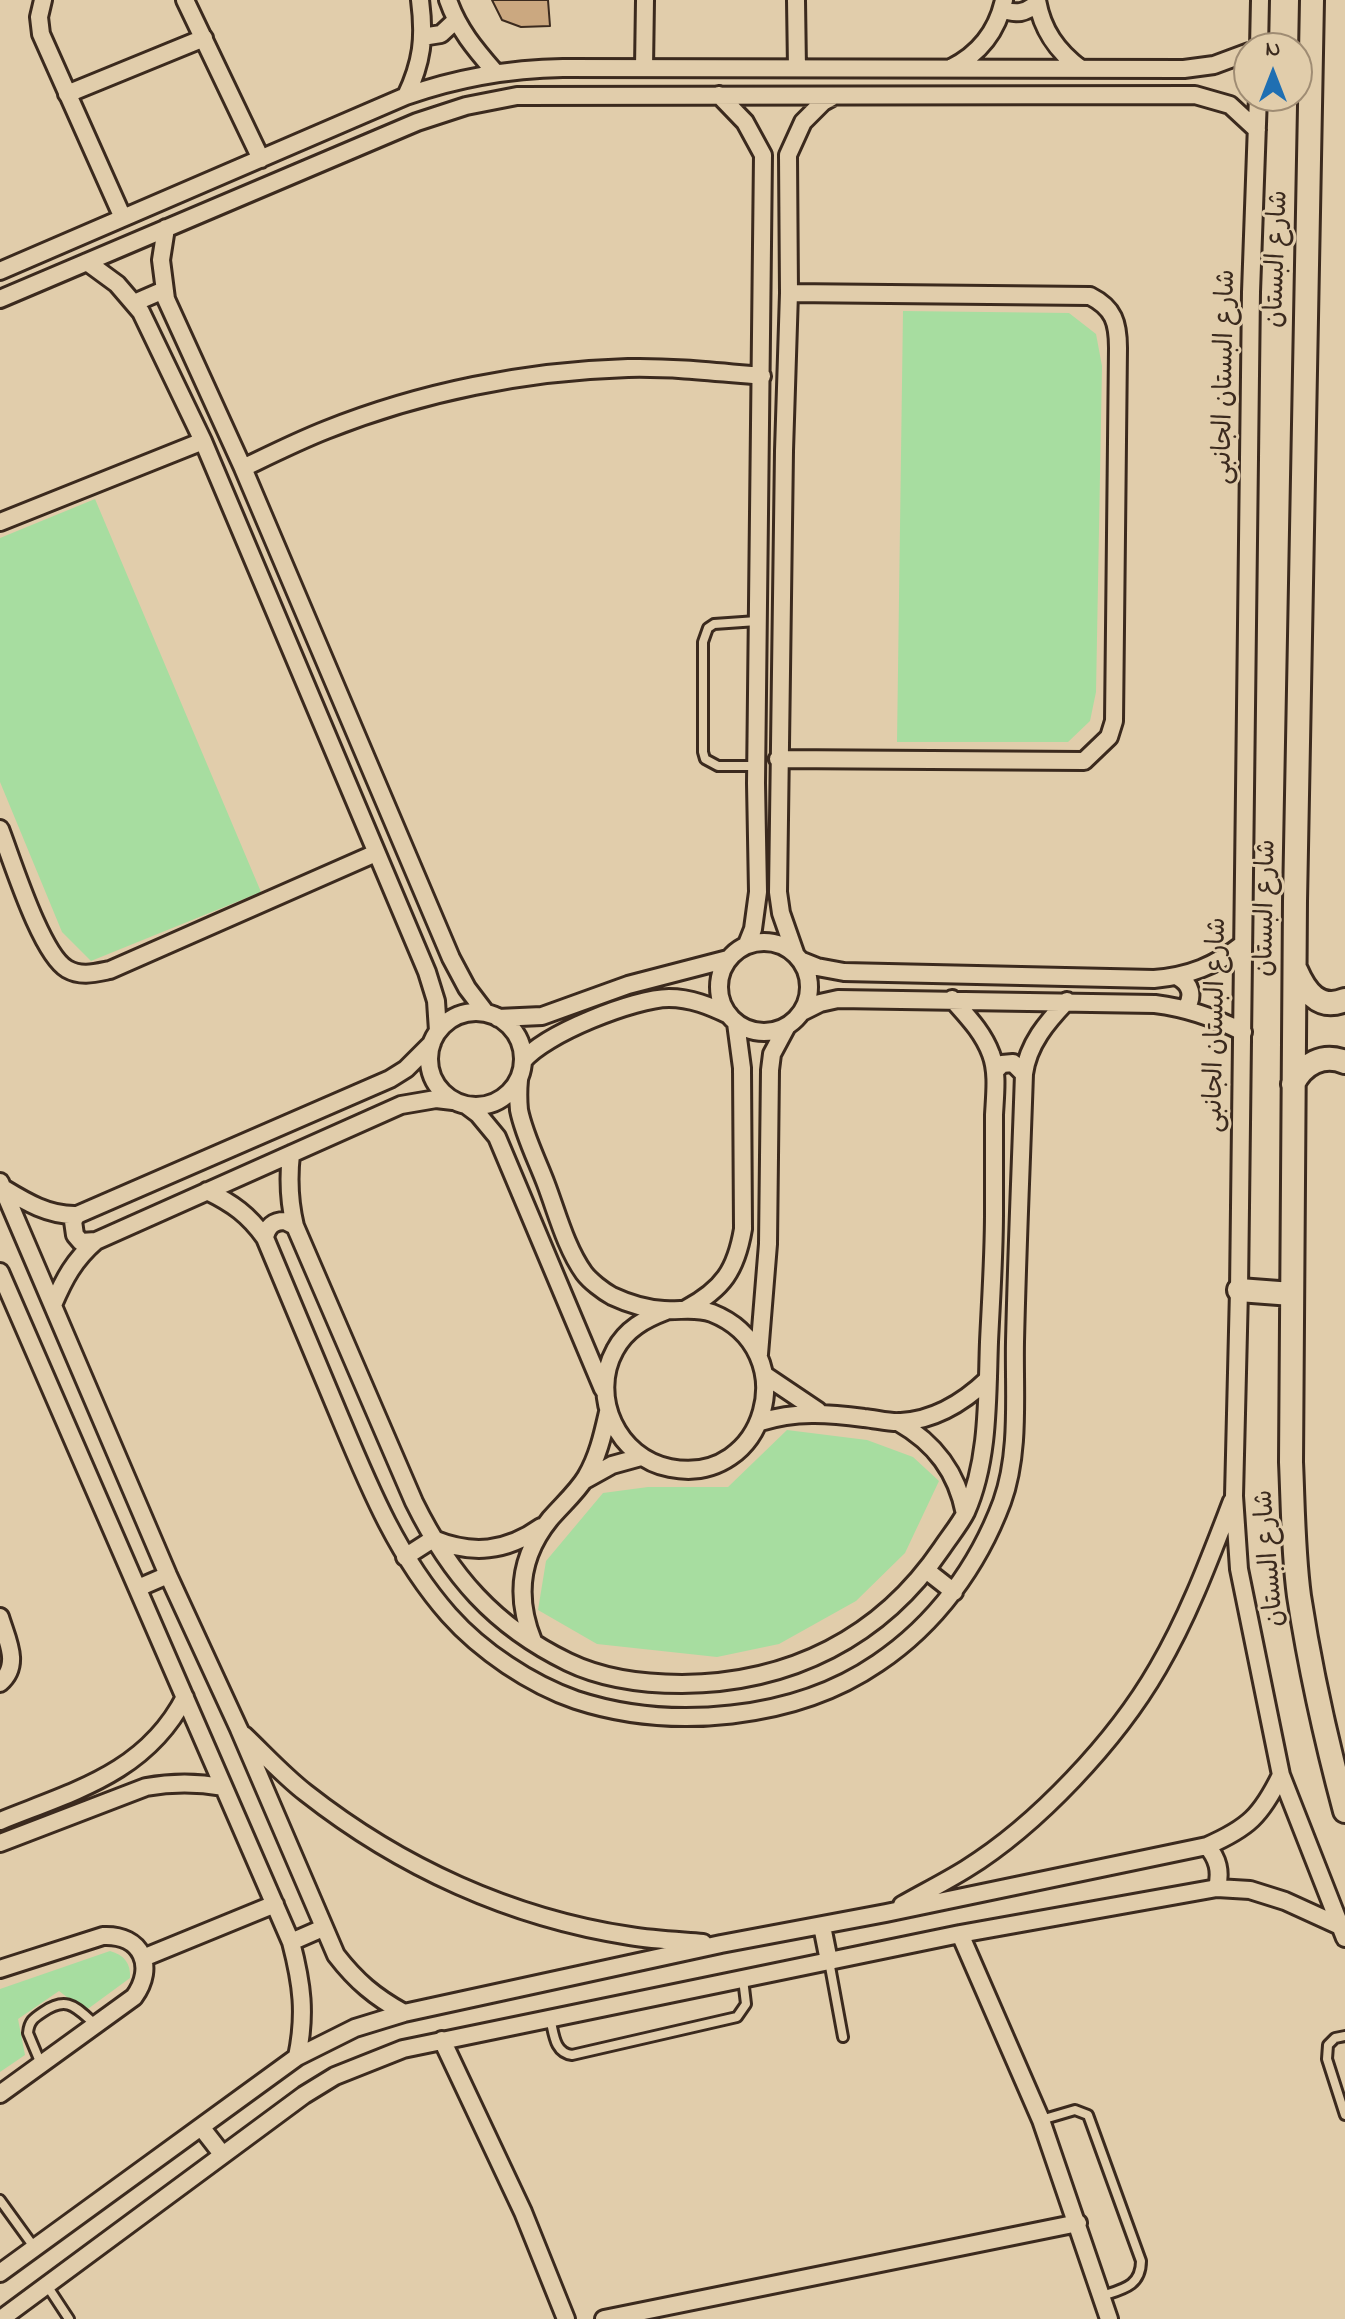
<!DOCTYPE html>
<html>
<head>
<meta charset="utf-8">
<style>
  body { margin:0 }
  #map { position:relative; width:1345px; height:2319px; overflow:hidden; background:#e1cdab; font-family:"Indie Flower",sans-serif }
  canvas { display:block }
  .north { position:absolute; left:1233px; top:32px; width:80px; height:80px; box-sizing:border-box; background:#e1cdab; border:2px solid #9f8c73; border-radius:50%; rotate:0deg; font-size:22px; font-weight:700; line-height:32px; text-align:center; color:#3b2a1e }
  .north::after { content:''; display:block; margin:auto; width:28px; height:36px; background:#1f6fb2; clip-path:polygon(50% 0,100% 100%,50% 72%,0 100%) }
</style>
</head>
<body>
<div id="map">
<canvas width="1345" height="2319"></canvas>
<div class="north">N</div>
</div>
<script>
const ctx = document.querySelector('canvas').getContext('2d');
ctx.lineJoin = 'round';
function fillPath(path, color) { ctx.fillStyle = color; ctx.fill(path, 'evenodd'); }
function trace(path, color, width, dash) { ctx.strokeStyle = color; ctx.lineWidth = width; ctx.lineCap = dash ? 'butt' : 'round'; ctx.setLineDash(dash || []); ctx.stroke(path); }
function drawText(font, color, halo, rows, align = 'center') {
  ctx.font = font + ' "Indie Flower","Playpen Sans Arabic",sans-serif'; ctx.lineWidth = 6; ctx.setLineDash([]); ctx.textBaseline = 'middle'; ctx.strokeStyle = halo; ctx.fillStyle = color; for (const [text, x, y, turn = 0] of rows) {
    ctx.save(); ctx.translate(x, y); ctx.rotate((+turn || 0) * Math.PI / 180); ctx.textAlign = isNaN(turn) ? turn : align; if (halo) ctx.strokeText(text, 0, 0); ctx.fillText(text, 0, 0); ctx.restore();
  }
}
fillPath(new Path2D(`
  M903,311L1069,313L1096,334L1102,366L1096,692L1090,721L1068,742H897Z
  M95,499L261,892L91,961L62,932L0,782V538Z
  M787,1430L867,1440L913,1457L939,1481L905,1553L856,1601L779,1644L717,1657L597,1644L538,1610L546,1561L603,1493L648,1487H728Z
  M110,1951C124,1955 131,1963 130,1978L85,2011L59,1991L18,2019L25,2055L0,2072V1989Z`), '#a7dda0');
const building = new Path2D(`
  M492,0H548L550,26L521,27L502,20Z`);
fillPath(building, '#cba880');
trace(building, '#3b2a1e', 2);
const lane = new Path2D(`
  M756,766H718L705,759L703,752V642L708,628L714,624L757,621
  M829,1961L843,2037
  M550,2018C554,2033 554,2053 572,2055L737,2017L746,2004L743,1979
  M1345,2036L1335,2038L1328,2045L1327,2059L1345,2115
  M41,2064L28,2033C29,2021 34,2018 43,2012C68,1995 76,2008 95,2024
  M1041,2120L1075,2110L1088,2115L1141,2261C1141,2286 1123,2289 1102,2296
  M0,2200L34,2247
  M46,2284L69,2319`);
const street = new Path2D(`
  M43,0L39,17L41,34L123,218
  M185,0L261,159
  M448,0C458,29 475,49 495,72
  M796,0L797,68
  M1037,0C1042,30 1057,51 1081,69
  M1002,9C1016,15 1026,13 1037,3
  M422,37L441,34L455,21
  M1259,48L1260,0
  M644,68L645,0
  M951,68C979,54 997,32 1004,0
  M67,94L204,38
  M719,95L745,122L763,155L756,783L758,892L753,929L747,944
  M406,96C422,62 425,38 420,0
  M1258,96L1251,292L1239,1290L1234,1496L1239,1569L1281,1775L1345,1938
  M166,228L161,260L166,299L243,468L451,958L467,988L486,1013
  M87,262L117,284L141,312L203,441L427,972L436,1001L438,1031
  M0,271L406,96C457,78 508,69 563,68L1184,69L1214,65L1249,52
  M0,299L417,122L466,106L517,96L1195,95L1230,105L1257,130
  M134,303L164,290
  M243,468C270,455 298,441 326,430C421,392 526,371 628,368C673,367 717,372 762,376
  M0,522L203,441
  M778,759L1084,761L1109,737L1114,721L1118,348C1118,323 1114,308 1090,296L789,293
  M0,829C12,860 41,954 67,969C81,977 95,973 110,970L376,853
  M719 987a45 45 0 1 1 90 0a45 45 0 1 1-90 0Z
  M795,953L781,913L778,892L784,451L789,293L788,155L803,122L823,102L834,96
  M802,961L817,967L844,972L1154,979C1189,976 1215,966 1243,944
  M1178,977C1191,984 1194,996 1186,1008
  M802,1012L820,1003L838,999L1155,1004C1187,1008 1214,1017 1243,1032
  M429 1059a47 47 0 1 1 94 0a47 47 0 1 1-94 0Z
  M498,1018L542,1016L628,985L728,959
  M523,1061C544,1034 635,998 669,998C691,998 710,1006 729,1015
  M995,1071L1002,1064L1013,1063L1024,1074
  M519,1080C518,1090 518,1099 519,1110C524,1135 537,1160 546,1184C557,1213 566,1248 584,1273C590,1281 603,1291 612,1296C629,1304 645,1309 664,1310C681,1311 696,1307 712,1313C805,1350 766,1487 670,1468C618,1458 589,1397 615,1350C626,1329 645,1319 666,1311
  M466,1105L478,1114L497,1137L603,1389
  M291,1154C288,1180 289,1201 295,1226L414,1502C450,1575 494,1626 568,1662C603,1679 644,1684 682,1684C790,1683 881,1638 942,1548C950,1536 960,1524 966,1512C989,1460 987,1398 989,1342C991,1299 994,1256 994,1213C994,1180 994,1147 994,1115C995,1095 998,1072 991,1054C983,1032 967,1016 952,999
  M0,1182L168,1575L239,1729L336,1955C356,1981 375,1997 404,2013
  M3,1188C26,1202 49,1216 77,1215L390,1079L406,1069L432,1043
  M207,1191C232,1203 249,1215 265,1238C290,1297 314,1356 339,1415C369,1487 397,1556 449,1615C481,1651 530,1684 576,1700C671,1731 795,1720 878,1663C936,1624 978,1566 1002,1502C1020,1452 1014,1394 1015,1342C1017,1252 1021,1163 1024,1074C1028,1044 1047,1022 1067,1001
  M77,1215L73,1221L75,1235L81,1242L96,1241
  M265,1238C267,1227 273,1221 285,1221L295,1226
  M0,1272L291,1942C302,1984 306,2014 297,2057
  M53,1305C64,1279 74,1260 96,1241L401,1105L436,1099L453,1101
  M686,1309C723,1289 736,1270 743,1229L742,1068L736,1023
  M759,1354L768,1244L770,1070L772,1054L787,1026
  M766,1376L818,1411
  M760,1422C796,1411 827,1413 864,1418C876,1419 889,1423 901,1422C935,1420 964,1402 988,1379
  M898,1422C935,1443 957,1472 965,1514
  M585,1480L612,1465L641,1457
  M405,1557L433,1539C472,1555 506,1552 541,1527
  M926,1570L954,1592
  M138,1588L168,1575
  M0,1617C7,1640 21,1665 0,1683
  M533,1641C515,1597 520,1556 550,1519C562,1505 577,1492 586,1477C598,1457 603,1434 608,1412
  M244,1735C264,1754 284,1776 306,1793C400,1867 511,1918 630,1936C654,1940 679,1941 703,1943
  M0,1821C74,1791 146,1773 185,1697
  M0,1843L146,1787C173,1782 196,1782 223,1787
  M1207,1846C1218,1859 1221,1871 1217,1888
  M902,1905C923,1893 945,1882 966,1869C1037,1825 1116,1741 1158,1668C1189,1615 1210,1558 1232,1501
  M822,1926L829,1961
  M960,1934L1041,2120L1109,2319
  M291,1942L323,1928
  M143,1958L275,1904
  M0,1969L103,1936C142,1934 156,1967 134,1997L0,2094
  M442,2040L523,2212L566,2319
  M201,2127L222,2154
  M0,2273L297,2057L355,2028L404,2013L721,1944L886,1913L1207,1846C1248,1828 1261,1816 1281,1775
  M1,2319L304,2095L335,2076L403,2049L960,1934L1217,1888L1250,1890L1285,1901L1342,1927
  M604,2319L1078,2223`);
const secondary = new Path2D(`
  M1312,0L1295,901L1291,1462C1293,1506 1293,1551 1299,1596C1310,1668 1326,1740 1345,1811
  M1296,970C1305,991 1319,1011 1345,1000
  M1293,1084C1303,1064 1323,1053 1345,1062
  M1239,1290L1292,1294`);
trace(lane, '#3b2a1e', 14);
trace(street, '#3b2a1e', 22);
trace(secondary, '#3b2a1e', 28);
trace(lane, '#e1cdab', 8);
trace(street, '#e1cdab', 16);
trace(secondary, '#e1cdab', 22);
drawText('26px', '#3b2a1e', '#e1cdab', [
  ["شارع البستان",1279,259,-88],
  ["شارع البستان الجانبى",1227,377,-89],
  ["شارع البستان",1268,908,-89],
  ["شارع البستان الجانبى",1218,1025,-89],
  ["شارع البستان",1272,1558,-95]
]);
</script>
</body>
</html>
